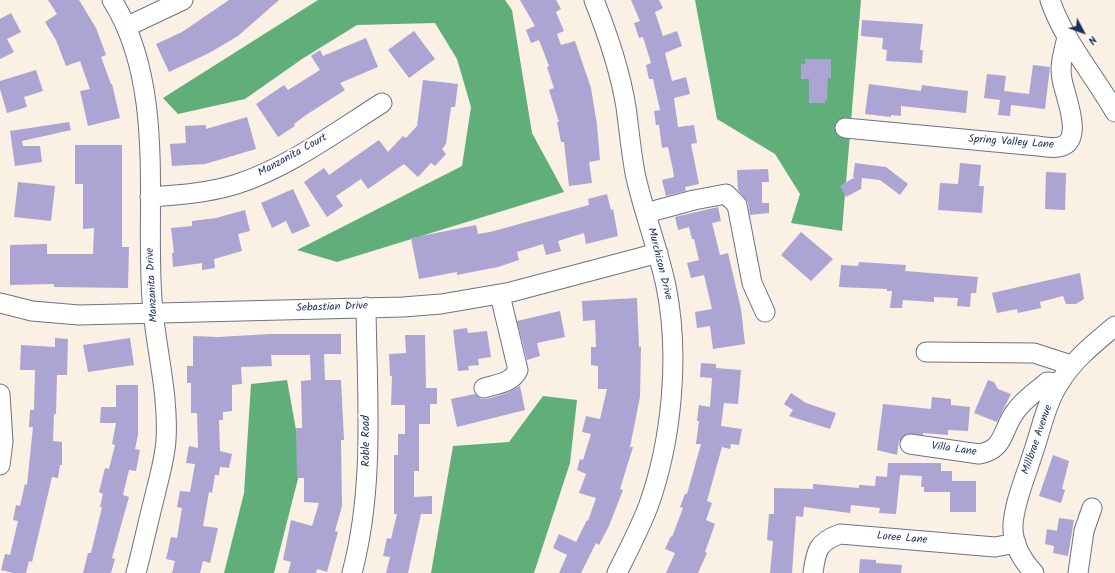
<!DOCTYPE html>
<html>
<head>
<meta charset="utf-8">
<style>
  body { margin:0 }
  #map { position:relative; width:1115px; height:573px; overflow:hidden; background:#faf0e3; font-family:Kalam,sans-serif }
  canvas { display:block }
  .north { position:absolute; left:1063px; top:12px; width:40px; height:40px; -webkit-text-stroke:3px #fff; paint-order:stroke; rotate:131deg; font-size:11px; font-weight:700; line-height:16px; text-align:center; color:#1b2f5e }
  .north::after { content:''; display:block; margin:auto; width:14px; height:18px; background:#1b2f5e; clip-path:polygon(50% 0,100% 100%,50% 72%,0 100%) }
</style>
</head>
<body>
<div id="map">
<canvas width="1115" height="573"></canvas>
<div class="north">N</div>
</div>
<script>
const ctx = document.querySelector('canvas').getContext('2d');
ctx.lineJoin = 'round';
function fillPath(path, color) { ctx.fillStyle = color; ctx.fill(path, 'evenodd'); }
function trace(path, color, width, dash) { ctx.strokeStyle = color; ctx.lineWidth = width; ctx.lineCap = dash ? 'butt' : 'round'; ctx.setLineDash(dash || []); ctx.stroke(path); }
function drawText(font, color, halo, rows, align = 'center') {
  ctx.font = font + ' Kalam,sans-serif'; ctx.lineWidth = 4; ctx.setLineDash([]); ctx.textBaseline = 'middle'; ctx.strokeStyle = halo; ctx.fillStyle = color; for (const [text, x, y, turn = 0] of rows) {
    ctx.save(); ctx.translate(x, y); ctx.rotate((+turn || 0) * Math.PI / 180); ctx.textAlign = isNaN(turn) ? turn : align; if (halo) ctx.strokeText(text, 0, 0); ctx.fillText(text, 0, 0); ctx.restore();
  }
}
fillPath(new Path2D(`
  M318,0H505L512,10L532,133L564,192L337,262L297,250L462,166L471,107L457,59L435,23L357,25L302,59L245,99L178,114L163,98Z
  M695,0H861L842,231L791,223L800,194L775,154L717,119Z
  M287,380L302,463L274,573H224L244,493L251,384Z
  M543,396L577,400L570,463L534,573H431L453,446L509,442Z`), '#60af7a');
fillPath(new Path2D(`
  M48,0H79L96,28L106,55L101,57L111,84H112L120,118L88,126L80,91L90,89L80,61L66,66L56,40L45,22L57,14Z
  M229,0H279L238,36L209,53L169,72L156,44L182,32Z
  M520,0H556L561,9L556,12L564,31L557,34L561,45L575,41L591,88L597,125L600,160L589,162L592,183L569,186L564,142H561L557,122H559L549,90L554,88L547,67L549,66L539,40L531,43L526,30L535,26Z
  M631,0H659L663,8L655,12L663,36L677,31L682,46L665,53L672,81L686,77L690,94L674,98L678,127L694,125L697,143L691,144L699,184L685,187L686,191L666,196L662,180L674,177L673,170L668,147L662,148L659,125H656L654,111L660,110L653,79H649L646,65L651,63L643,37L639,38L634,23L640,21Z
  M11,13L21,32L7,39L14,52L0,59V19Z
  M862,20L923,24L920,50H923L922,63L886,61L887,50L882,49L883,38L861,36Z
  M414,31L435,59L409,78L388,50Z
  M366,38L378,67L340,83L345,90L306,115L294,124L295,126L278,137L256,104L284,85L288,90L320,70L311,56L320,50L323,56Z
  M805,59H831V78H828L827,100H825V103H809V79H801V64H805Z
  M1033,65L1050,67L1045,109L1011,105L1010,116L998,115L1000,100L984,98L987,74L1006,76L1004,91L1029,94Z
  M36,70L43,91L24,97L27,107L7,113L0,89V81Z
  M423,80L458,84L455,107H451L446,144L442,149L446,154L435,166L431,163L418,177L404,164L368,189L361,179L336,196L343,206L327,217L304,182L324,168L329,175L379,140L388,152L403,136L406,138L417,126Z
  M869,84L921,91L922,85L968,91L966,113L901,106V116L891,115V117L865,114Z
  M247,117L256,149L205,164L172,166L170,144L186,143L185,126L206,125V129Z
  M69,122L71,130L22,141L23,146H40L42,162L15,166L10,131Z
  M75,145H122V247H129L128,288L54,287V284L10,285V245L47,244V254H93L94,228L83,229V184H75Z
  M855,163L886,167L908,184L900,195L880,180L862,178L861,189L846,197L840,186L855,177H853Z
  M960,163L981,165L979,186H984L982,213L938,210L940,183L958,184Z
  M768,169L769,182H762V203H769V213L750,215L748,202L738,190L737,170Z
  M1046,172L1066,173L1065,210L1045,209Z
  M18,182L55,186L51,221L14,217Z
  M293,189L310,226L292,234L286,221L272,228L261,203Z
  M607,194L611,210L613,209L618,236L586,244L584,233L558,241L561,251L546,255L543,244L517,252L519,260L498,267L457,275V272L419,279L411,238L476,225L478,234L490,232L589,205L588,199Z
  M718,207L721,221L712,223L720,255L728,253L741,309L745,344L713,349L710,326L697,328L695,312L712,309L704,275L691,278L687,263L699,260L694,239H692L689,227L678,230L675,217Z
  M245,210L250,231L238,234L242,251L214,259L215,268L202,270V263L173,267L172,253H174L171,228L192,226V221L216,218Z
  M801,232L833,259L811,281L781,255Z
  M859,262L906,265L905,271L978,277L976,293H971L970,307L957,306L958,298L934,297V302L903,300L902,308H890L892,291H887V289L839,287L841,265L858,266Z
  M1080,273L1084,299L1076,304H1066L1063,296L1040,302L1041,308L1018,313L1017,309L997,313L992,293Z
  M637,298L639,347H641L640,397L630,447H633L620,489L623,490L609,526L599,545L596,543L581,573H559L567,555L553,548L559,534L576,542L587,520L588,521L596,498L579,493L586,474L577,470L580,459L583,460L591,434L582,432L586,416L600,419L607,389H598V366L591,365V347H596L595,320L583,321L582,301Z
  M560,311L565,337L537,343L540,356L527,360L517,321Z
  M467,328L468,333L487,331L491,357L478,359L479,365L468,366L469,370L458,371L453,330Z
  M270,334H341V354H324L325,380H341L344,440H341L342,506L335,531L338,532L327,572L317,569L316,573H288L291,562L283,560L291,520L312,526L319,503L304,502V478H297L296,428H302L301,381L311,380L310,355H271L272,366L241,367L242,384L232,385V411L223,412V420H219L220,451L232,454L229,468L220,467L219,475H215L212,493L209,492L203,526L218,528L210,563L203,561L200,573H172L175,561L166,559L171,537L177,538L182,508L177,507L180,491L190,492L195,464L186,463L189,446L198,448L197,413H191V383H187V366H193V336L218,337Z
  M405,335H425L426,388H437V404H430V424H419V471H414V497L432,496V514H421L408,573H386L390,557L383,556L387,538L391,539L397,514H394V455H398V434H405V405H391L392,376H390L389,354L406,353Z
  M55,338L68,339L67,375H57L56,414H54L53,441L62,442V465H60L58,478L52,477L32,562L29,561L26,573H13L1,570L5,554L10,555L18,521L13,520L16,505L20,506L25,484L27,485L33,427H29L30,410H34L35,370H20L21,345L55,347Z
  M130,338L134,365L88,372L83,345Z
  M701,363L716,364V368L741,370L738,404L724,403L721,426L742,429L739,445L731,444L730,449L722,447L707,501L712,503L706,520L715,524L705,552L707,553L698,573H666L675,553L665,549L671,536L672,537L683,508L680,507L685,494H687L701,444H696L699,421H697L699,405L710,407L712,378L700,377Z
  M988,380L994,382L998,389L1011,394L997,422L974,413Z
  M116,385H138V435L135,449L140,450L136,471L129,470L123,495L129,497L112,558L115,559L111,573H83L88,553H91L102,507H100L103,494L99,492L105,468L109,469L115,445L112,444L116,423H100L101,407H116Z
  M520,386L525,410L457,427L451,399L475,394L481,399H487L507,393Z
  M791,393L806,403L836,413L830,429L789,416L793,410L784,404Z
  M932,397L951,399V405L970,407L968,431L948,430V435L923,433V435L906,434L899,441L897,455L877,450L883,404L931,409Z
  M1053,455L1069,461L1062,489L1065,490L1061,503L1039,496Z
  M888,463H941V471H952V481H976V512H950V492H924V487H921L922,476L900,475L896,514L879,513L880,508L851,505L850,513L804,507L803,517L796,516L792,573H770L773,541L767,540L769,514H774V488L813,489V484L859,488V485L875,486L876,476L887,477Z
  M1059,518L1074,520L1068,556L1053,553L1054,546L1045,544L1047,529L1057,531Z
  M860,559L876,560V563L902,565L901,573H859Z`), '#aca4d2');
const minor = new Path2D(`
  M112,0C166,86 145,203 152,299C155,346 169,393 166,440C165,457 160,474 156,491C149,518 143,546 136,573
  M594,0C608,35 620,70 626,107C629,129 631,151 635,173C643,211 658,248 666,286C680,355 672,441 648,507C639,530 628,551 617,573
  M1050,0C1064,41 1094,75 1115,112
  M126,27L183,0
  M845,128L1038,146C1044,147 1053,148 1059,147C1086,142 1064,94 1062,79C1059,65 1064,51 1067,37
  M150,197C179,195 208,193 237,184C289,167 336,132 382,103
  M646,213L694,200L726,194L737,205L752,283L765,312
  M0,303L32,311L79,315L403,307L441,304L511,292L658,253
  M926,352L1034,353L1071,365
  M484,388C497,384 512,383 518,370L500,295
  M0,394L3,442L0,465
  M910,444L979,454C1005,450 1002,429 1015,412C1023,400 1037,391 1047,382L1059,383
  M352,573C375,486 367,396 366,307
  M813,573C816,550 818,542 840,534L995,547L1016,543
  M1034,573C1021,559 1012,543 1013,524C1015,500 1026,476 1033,453C1041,430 1046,403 1060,382C1074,359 1095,343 1115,326
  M1078,573L1084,531L1092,508`);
trace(minor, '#69738d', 21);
trace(minor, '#fff', 19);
drawText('11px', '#1b2f5e', '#fff', [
  ["Spring Valley Lane",1011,143,4],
  ["Manzanita Court",293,156,-29],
  ["Murchison Drive",659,264,76],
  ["Manzanita Drive",153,285,-93],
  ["Sebastian Drive",332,308,-2],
  ["Millbrae Avenue",1038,440,-71],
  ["Roble Road",367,441,-90],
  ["Villa Lane",954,450,8],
  ["Loree Lane",902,539,5]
]);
</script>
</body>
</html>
